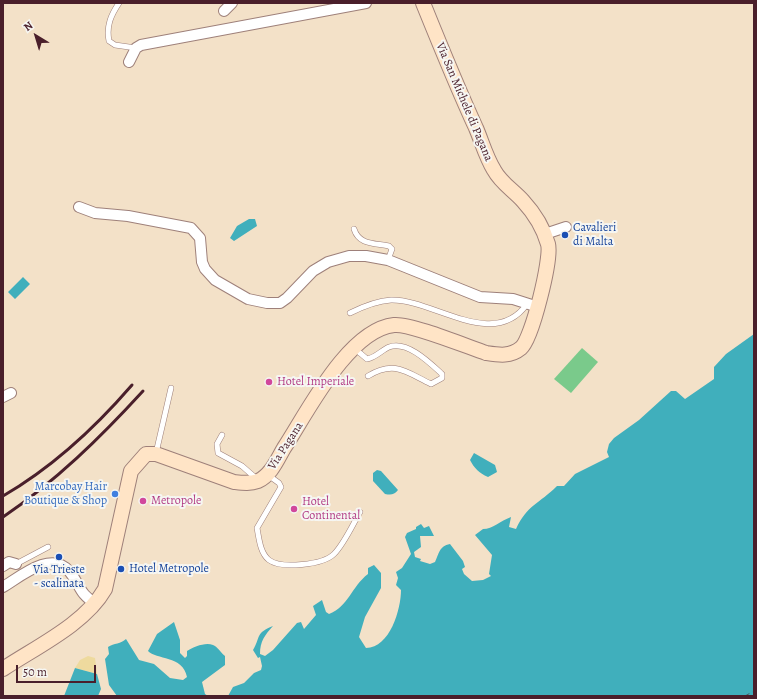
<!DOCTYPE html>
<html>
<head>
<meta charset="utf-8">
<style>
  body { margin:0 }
  #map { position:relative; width:757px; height:699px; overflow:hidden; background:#f3e1c8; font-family:Alegreya,serif }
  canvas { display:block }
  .frame { position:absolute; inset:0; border:4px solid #4a1f2b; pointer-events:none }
  .north { position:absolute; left:16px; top:16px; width:40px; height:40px; -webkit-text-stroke:3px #f6f6f2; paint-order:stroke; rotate:322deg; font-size:11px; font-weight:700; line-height:16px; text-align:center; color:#4a1f2b }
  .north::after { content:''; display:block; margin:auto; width:14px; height:18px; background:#4a1f2b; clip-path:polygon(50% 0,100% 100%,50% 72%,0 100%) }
  .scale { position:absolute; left:16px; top:665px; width:80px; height:18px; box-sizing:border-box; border:2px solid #4a1f2b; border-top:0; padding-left:5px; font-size:12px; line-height:14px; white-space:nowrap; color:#4a1f2b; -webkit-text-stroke:3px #f6f6f2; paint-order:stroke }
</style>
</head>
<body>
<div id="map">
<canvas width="757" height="699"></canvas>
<div class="frame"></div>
<div class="north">N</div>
<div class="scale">50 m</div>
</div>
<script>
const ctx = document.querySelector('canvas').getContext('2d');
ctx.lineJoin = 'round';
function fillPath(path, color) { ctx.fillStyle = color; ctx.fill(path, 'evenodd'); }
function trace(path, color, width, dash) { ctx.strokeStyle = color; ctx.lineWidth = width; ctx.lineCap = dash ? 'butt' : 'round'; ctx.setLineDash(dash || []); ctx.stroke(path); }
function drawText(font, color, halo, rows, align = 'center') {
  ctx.font = font + ' Alegreya,serif'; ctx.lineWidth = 4; ctx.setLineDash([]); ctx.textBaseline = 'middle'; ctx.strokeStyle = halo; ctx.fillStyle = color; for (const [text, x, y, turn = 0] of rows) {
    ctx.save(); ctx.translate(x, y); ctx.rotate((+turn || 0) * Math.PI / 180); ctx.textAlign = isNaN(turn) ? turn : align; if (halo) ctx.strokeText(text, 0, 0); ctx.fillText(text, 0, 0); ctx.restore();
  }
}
fillPath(new Path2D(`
  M582,348L598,362L571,393L554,379Z`), '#7aca8b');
fillPath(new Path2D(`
  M88,656L95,658L97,674L75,668L80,660Z`), '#eeda9e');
fillPath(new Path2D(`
  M249,219H255L257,226L234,241L230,238L237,226Z
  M23,277L30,284L15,299L8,292Z
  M754,334V696H228L233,687L244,683L254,673L261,670L262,666L260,657L258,658L253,650C261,637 255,633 273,626C265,635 260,641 260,654L265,656L273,650L297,623L301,622L304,629L316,615L313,606L322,600L326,612L329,614C348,607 352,586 368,574V568L374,565L381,573V588L365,617L359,637L366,648C390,648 401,609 401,590L396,585L398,578L396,572L402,568L411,554L405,537L407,533L416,529V527L421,524L424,528L429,526L434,536H420L421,547L414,552L415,557L421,559L420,561L430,564L435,562C439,554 439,546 450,544L463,561L465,567L462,569L464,574L472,581L483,580L491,576L489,574L492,555L475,535L483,529C493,529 500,521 511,517L509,527L516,529C527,505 539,504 557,486H564L575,474L609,457L607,452L609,444L614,438L639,420L671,391H676L685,399L714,379V367L726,354Z
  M474,453L495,465L497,472L488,477C479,473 474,468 470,460Z
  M377,470L381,471L398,490C394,495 391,495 385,494L373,481V473Z
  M174,622L180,640V653L185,658L187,656V651C194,647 205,642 213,645C217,646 221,653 225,656V665L202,682L205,694L208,696H117L109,685L105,659L109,654L108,647C114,643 121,644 126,639L139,660L154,664L170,678L183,680L187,677C183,655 156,660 148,651L157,634Z
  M75,668L97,674L101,689L98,696H64Z`), '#40afbc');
trace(new Path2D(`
  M745,696L754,691`), '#465965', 1, [5, 4]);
const lane = new Path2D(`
  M119,3C111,15 106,26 109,41L115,45L136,48
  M354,229C359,245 374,243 389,246L392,249L388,260
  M350,313C364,306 376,301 391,300C433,299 494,351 527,304
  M354,348L367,359C375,358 382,350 389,347C407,340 430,363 442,374V378L431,384C406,372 395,360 368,376
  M222,435L217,444L218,453L242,466L258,480
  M156,453L171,388
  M268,475L279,483L281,487L257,528C259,538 260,553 269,560C281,569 323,565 334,554C344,544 353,524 360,512
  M16,564L48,547`);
const street = new Path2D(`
  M224,11L232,3
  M129,62L136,48L141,45L366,3
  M79,207L95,213L128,216L191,228L200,238L202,262L205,269L215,280L248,299L267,303H280L287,298L313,271L328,262L349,256H366L388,260L480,297L513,299L538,307
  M545,234L566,227
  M3,397L11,393
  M3,566L9,562L16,564
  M3,587C20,577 51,550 69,571C81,585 78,593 96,604`);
const secondary = new Path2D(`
  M3,669C36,647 85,624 105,589L131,471L146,454H156L234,482C243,483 250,484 258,481C271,475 277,460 284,448C307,413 348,330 394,325C410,323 468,347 486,353C499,355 510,357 521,348C532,339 552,258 548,244C543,227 535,214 523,201C513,190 501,183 494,170C486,157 482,142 476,128C457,87 440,45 423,3`);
trace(lane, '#9e807a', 6);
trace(street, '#9e807a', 12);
trace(secondary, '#9e807a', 16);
trace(lane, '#fff', 5);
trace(street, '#fff', 10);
trace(secondary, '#ffe4c6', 14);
trace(new Path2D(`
  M3,496C53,467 94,429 132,385
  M3,517C56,481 100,438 143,391`), '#4a1f2b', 3);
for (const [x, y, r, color] of [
  [565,235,4,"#1a4fb4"],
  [269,382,4,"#d1479c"],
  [115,494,4,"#3f7fe0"],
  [143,501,4,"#d1479c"],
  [294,509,4,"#d1479c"],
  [59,557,4,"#1a4fb4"],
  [121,569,4,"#1a4fb4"]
]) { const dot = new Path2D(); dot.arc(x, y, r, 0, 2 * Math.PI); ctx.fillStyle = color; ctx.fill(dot); trace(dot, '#f6f6f2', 1.5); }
drawText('12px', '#4a1f2b', '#f6f6f2', [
  ["Via San Michele di Pagana",464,102,67],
  ["Via Pagana",286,446,-57]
]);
drawText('12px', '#164399', '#f6f6f2', [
  ["Cavalieri",573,228],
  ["di Malta",573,242],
  ["Hotel Metropole",129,569],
  ["Via Trieste",59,570,"center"],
  ["- scalinata",59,584,"center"]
], 'left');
drawText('12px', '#b23c85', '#f6f6f2', [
  ["Hotel Imperiale",277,382],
  ["Metropole",151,501],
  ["Hotel",302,502],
  ["Continental",302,516]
], 'left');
drawText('12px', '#366cbe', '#f6f6f2', [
  ["Marcobay Hair",107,487],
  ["Boutique & Shop",107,501]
], 'right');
</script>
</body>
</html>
